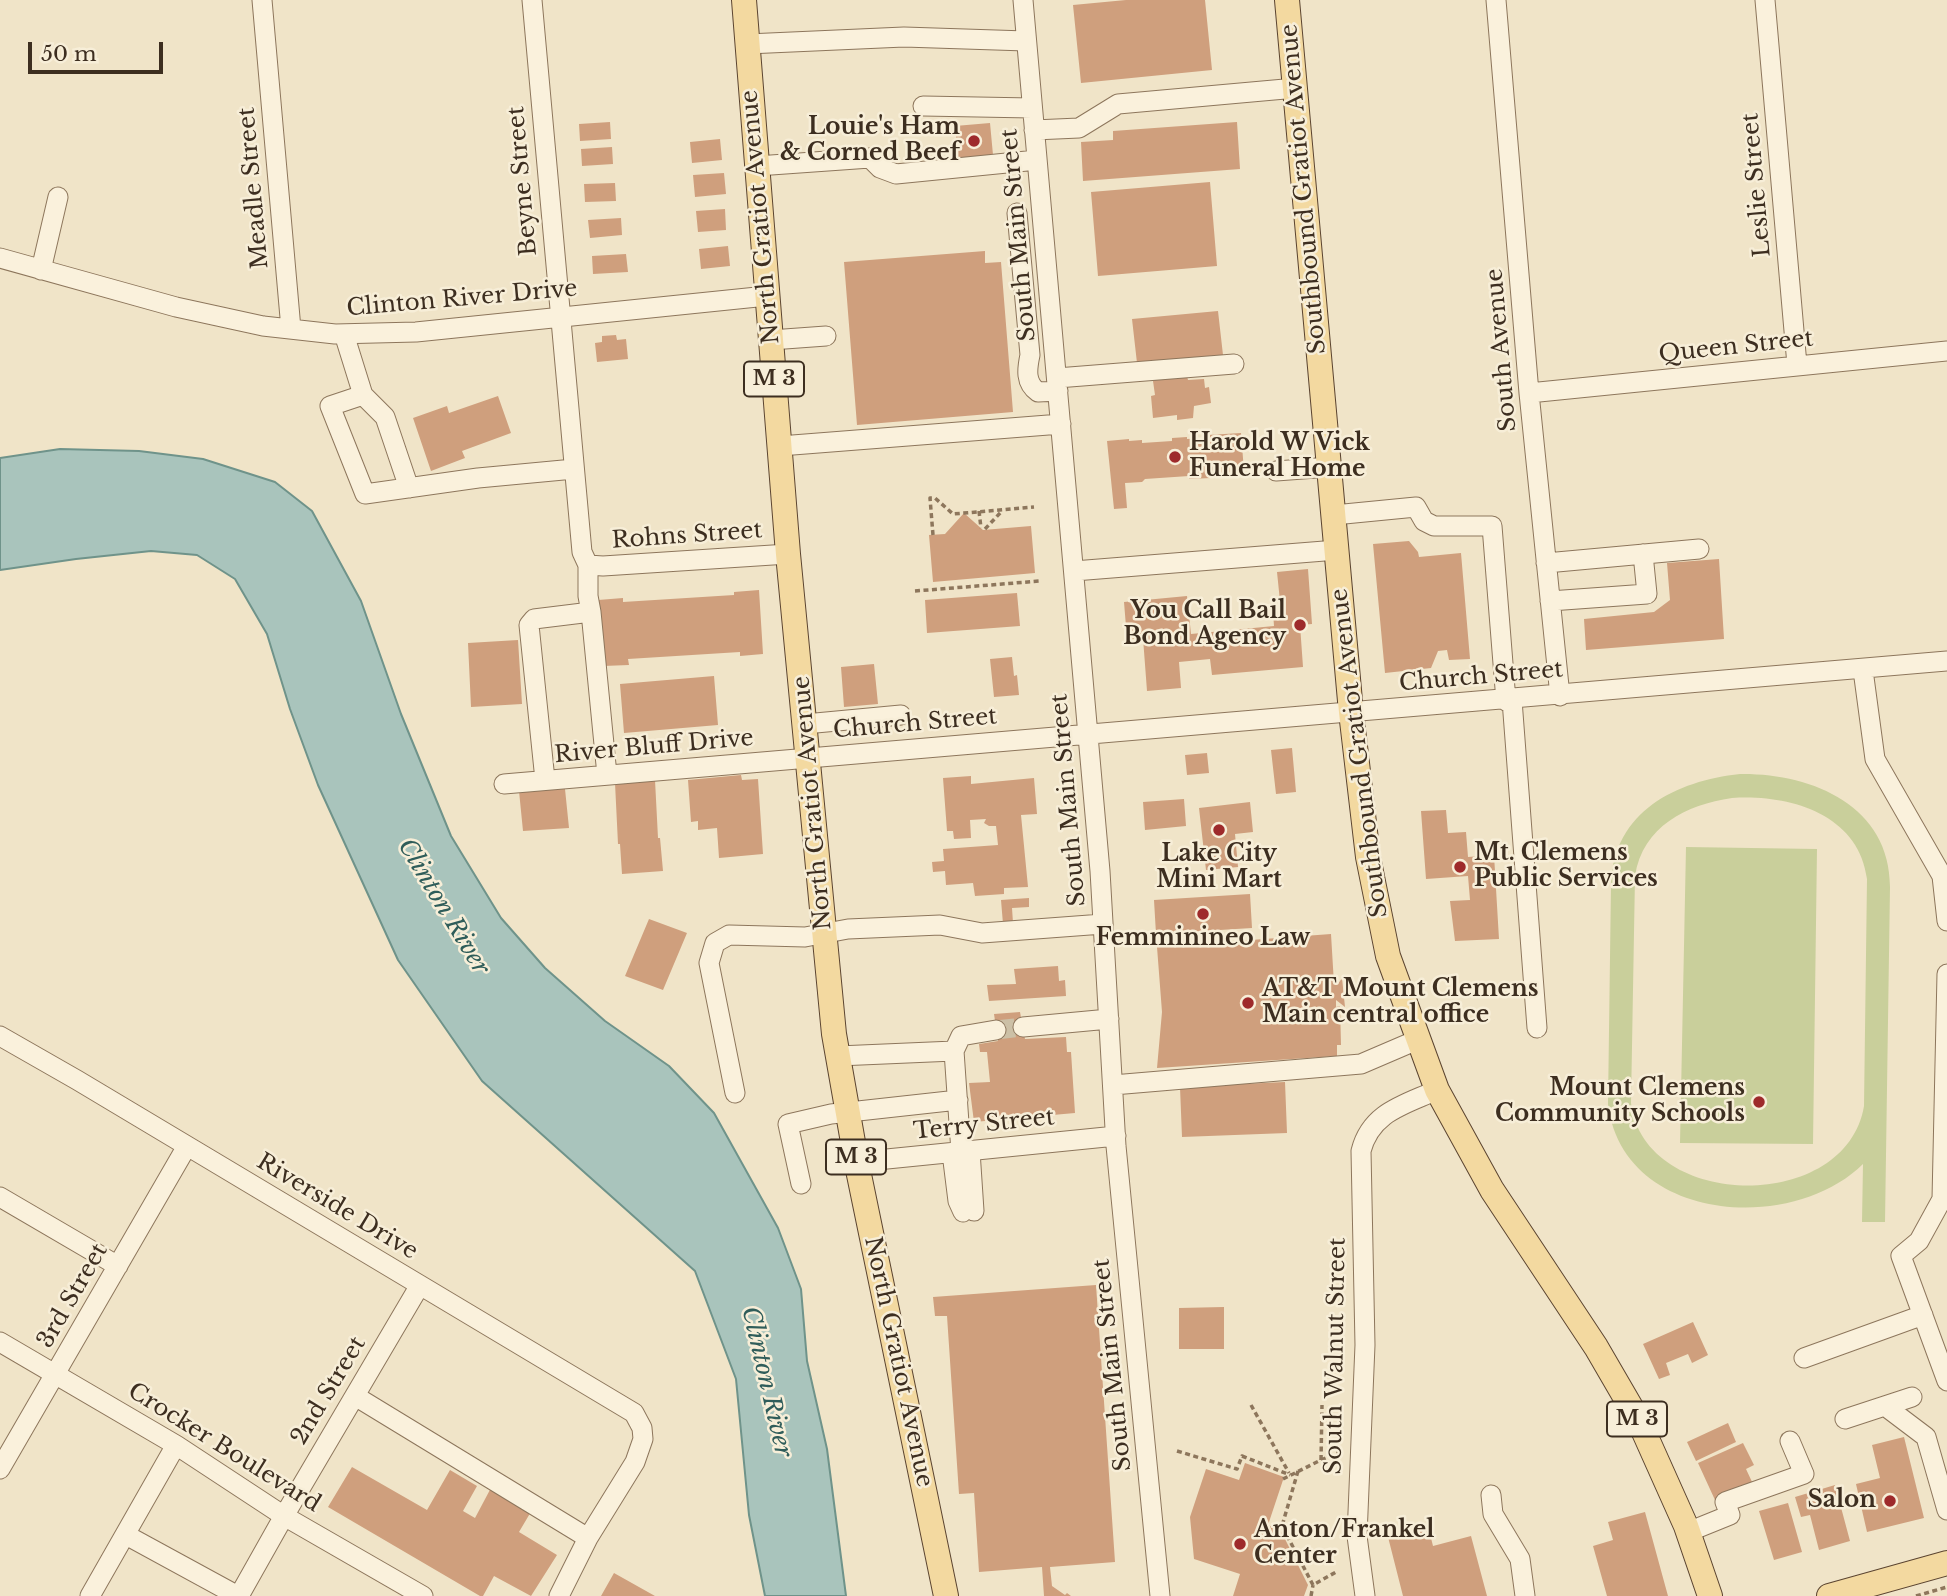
<!DOCTYPE html>
<html>
<head>
<meta charset="utf-8">
<style>
  body { margin:0 }
  #map { position:relative; width:1947px; height:1596px; overflow:hidden; background:#f0e4c8; font-family:"Libre Baskerville",serif }
  canvas { display:block }
  .scale { position:absolute; left:28px; top:42px; width:135px; height:32px; box-sizing:border-box; border:4px solid #3d2e20; border-top:0; padding-left:9px; font-size:21px; line-height:24px; white-space:nowrap; color:#3d2e20; -webkit-text-stroke:5px #f7eed8; paint-order:stroke }
</style>
</head>
<body>
<div id="map">
<canvas width="1947" height="1596"></canvas>
<div class="scale">50 m</div>
</div>
<script>
const ctx = document.querySelector('canvas').getContext('2d');
ctx.lineJoin = 'round';
function fillPath(path, color) { ctx.fillStyle = color; ctx.fill(path, 'evenodd'); }
function trace(path, color, width, dash) { ctx.strokeStyle = color; ctx.lineWidth = width; ctx.lineCap = dash ? 'butt' : 'round'; ctx.setLineDash(dash || []); ctx.stroke(path); }
function drawText(font, color, halo, rows, align = 'center') {
  ctx.font = font + ' "Libre Baskerville",serif'; ctx.lineWidth = 5; ctx.setLineDash([]); ctx.textBaseline = 'middle'; ctx.strokeStyle = halo; ctx.fillStyle = color; for (const [text, x, y, turn = 0] of rows) {
    ctx.save(); ctx.translate(x, y); ctx.rotate((+turn || 0) * Math.PI / 180); ctx.textAlign = isNaN(turn) ? turn : align; if (halo) ctx.strokeText(text, 0, 0); ctx.fillText(text, 0, 0); ctx.restore();
  }
}
fillPath(new Path2D(`
  M1740,774C1811,773 1890,805 1890,887L1885,1222H1862L1863,1164C1791,1235 1622,1222 1608,1104L1611,884C1614,811 1676,781 1740,774ZM1732,798C1789,794 1859,814 1867,879L1864,1106C1846,1214 1644,1211 1631,1103L1635,876C1643,826 1686,805 1732,798Z
  M1686,847L1817,849L1813,1144L1680,1143Z`), '#c9cf9b');
const water = new Path2D(`
  M60,449L139,451L203,459L275,482L312,511L361,601L401,714L451,836L501,918L545,968L605,1021L669,1066L714,1113L778,1228L801,1289L807,1361L827,1449L846,1596H765L749,1515L736,1379L695,1271L482,1081L398,960L318,785L290,709L267,634L235,579L197,555L151,551L76,559L0,570V458Z`);
fillPath(water, '#a9c4bc');
trace(water, '#6f938a', 2);
fillPath(new Path2D(`
  M1126,0H1205L1212,70L1081,83L1073,5Z
  M610,122L611,139L580,141L579,124Z
  M1237,122L1240,169L1083,181L1081,142L1113,140V131Z
  M990,123L993,155L958,158L955,126Z
  M720,139L722,160L692,163L690,142Z
  M612,147L613,164L582,166L581,149Z
  M724,173L726,194L695,197L693,175Z
  M1210,182L1217,266L1098,276L1091,192Z
  M615,183L616,201L585,202L584,184Z
  M725,209L726,230L698,232L696,211Z
  M621,218L622,235L590,238L588,220Z
  M728,246L730,266L701,269L699,249Z
  M985,251V263L1001,262L1013,412L857,425L844,262Z
  M626,254L628,272L593,274L592,256Z
  M1218,311L1223,355L1137,363L1132,319Z
  M616,335L617,340L626,339L628,359L597,362L595,343L602,342V336Z
  M1187,376L1188,380L1204,379L1205,388L1209,387L1211,403L1194,406L1193,418L1177,420V415L1153,418L1151,396L1155,395L1153,381L1157,379Z
  M498,396L511,433L462,451L465,458L431,471L413,418L447,406L449,413Z
  M1241,433L1244,471L1210,474L1211,478L1189,479V476L1145,479L1142,482L1125,483L1127,508L1114,509L1107,441L1129,439V441L1142,440V443L1172,441V438L1187,437V439L1208,438V435Z
  M964,513L983,530L1031,526L1035,573L933,582L929,535L945,534Z
  M1409,541L1418,552L1419,557L1461,553L1470,659L1449,660L1447,650L1438,651L1431,668L1385,673L1373,544Z
  M1719,559L1724,639L1586,650L1584,619L1654,612L1670,600L1667,563Z
  M1308,569L1312,624L1300,625L1303,667L1212,675L1210,659L1179,662L1181,688L1147,691L1143,638L1127,639L1124,602L1187,596L1191,634L1274,626L1273,612L1281,611L1277,572Z
  M759,590L763,654L740,656V652L628,659L629,665L603,666L598,600L623,598V602L734,595V592Z
  M1017,593L1020,626L927,633L925,600Z
  M518,640L522,704L471,707L468,643Z
  M1012,657L1014,676L1017,675L1019,695L994,697L990,659Z
  M874,664L878,704L844,707L841,667Z
  M714,676L718,725L624,733L620,684Z
  M1292,748L1296,792L1276,794L1271,750Z
  M1207,753L1209,773L1187,775L1185,755Z
  M741,775L742,780L758,779L763,854L719,858L717,828L698,830V821L691,822L688,780Z
  M971,776V784L1034,778L1037,814L1021,815L1028,887L1004,888V894L975,896L973,883L946,885L945,871L933,872L932,862L944,861L943,849L998,845L996,826H989L984,823L986,819L970,820L971,838L954,839L953,831H947L943,778Z
  M655,780L658,838H660L663,871L622,874L620,844H618L615,783Z
  M565,789L569,828L523,831L519,791Z
  M1184,799L1186,826L1145,830L1143,802Z
  M1250,802L1253,832L1235,834L1238,867L1206,870L1199,808Z
  M1446,810L1448,833L1466,832L1468,857L1494,855L1499,939L1455,941L1450,901L1470,900L1468,876L1426,879L1421,811Z
  M1250,894L1252,928L1156,934L1154,900Z
  M1029,898V907L1012,908L1013,923L1003,924L1001,900Z
  M649,919L687,933L663,990L625,976Z
  M1331,934L1334,984H1338L1342,978L1345,1007L1336,1000V1007L1340,1006L1341,1045H1337V1056L1157,1068L1162,1012L1157,947Z
  M1058,966L1059,981L1065,980L1066,996L989,1001L987,985L1016,984L1014,969Z
  M1020,1012L1025,1039L1066,1037L1067,1052H1071L1075,1113L974,1122L969,1083L990,1082L987,1052H980L979,1044L998,1041L994,1014Z
  M1285,1082L1287,1133L1182,1137L1180,1087Z
  M1096,1285L1115,1562L1050,1567L1052,1586L1065,1595L1067,1593L1071,1596H1044L1042,1567L979,1572L974,1493L959,1494L947,1316H935L933,1297Z
  M1224,1307V1349H1179V1308Z
  M1693,1322L1708,1355L1692,1363L1688,1354L1666,1363L1670,1375L1659,1379L1643,1344Z
  M1728,1423L1736,1442L1696,1461L1687,1442Z
  M1904,1437L1924,1518L1867,1532L1856,1484L1880,1478L1872,1445Z
  M1743,1443L1754,1465L1746,1469L1753,1484L1715,1500L1698,1463Z
  M1245,1463L1284,1477L1268,1525L1280,1529L1308,1585L1304,1596H1233L1240,1574L1194,1559L1190,1517L1206,1469L1239,1480Z
  M352,1467L427,1510L450,1470L477,1486L463,1511L475,1518L492,1486L532,1510L519,1532L557,1555L531,1596L494,1576L483,1596H480L328,1507Z
  M1835,1485L1850,1541L1819,1550L1810,1515L1801,1517L1795,1497Z
  M1788,1503L1802,1552L1774,1560L1759,1511Z
  M1645,1512L1668,1596H1607L1593,1546L1613,1540L1608,1522Z
  M1428,1526L1433,1546L1471,1536L1487,1596H1403L1388,1537Z
  M614,1573L655,1596H601Z`), '#cf9f7d');
trace(new Path2D(`
  M996,1030L1023,1027`), '#ccc0a6', 19, [19, 10]);
const minor = new Path2D(`
  M262,0L291,329
  M532,0L582,552L588,565
  M1023,0L1100,871L1116,1146L1160,1596
  M1496,0L1529,393L1560,696
  M1765,0L1797,365
  M747,44L904,37L1026,41
  M923,106L1032,108
  M1034,130L1079,128L1118,104L1296,88
  M757,166L870,158L880,168L896,174L1037,160
  M1017,213L1030,355C1027,369 1025,383 1038,392L1058,391
  M0,258L176,307L263,326L335,334L416,332L767,296
  M41,270L58,197
  M344,334L363,395L330,406L365,494L478,478L574,469
  M771,340L826,336
  M1057,378L1234,364
  M1529,393L1947,351
  M363,395L385,417L409,488
  M780,446L1061,424
  M1276,471L1330,467
  M1334,515L1416,507L1424,521L1434,526H1492L1506,701
  M1546,563L1699,549
  M588,565L603,566L788,554
  M1074,571L1337,550
  M1550,601L1647,594L1643,554
  M591,612L607,775
  M1863,670L1875,759L1942,876L1947,921
  M1512,700L1537,1028
  M805,724L901,715
  M545,780L529,625L534,619L591,612L588,596V565
  M504,784L1947,661
  M1947,974L1942,1199L1919,1241L1901,1256L1947,1381
  M1023,1027L1109,1019
  M0,1036L77,1080L634,1413L642,1428L643,1439L635,1462L588,1538L559,1596
  M954,1051L961,1036L996,1030
  M838,1056L954,1051L961,1152
  M1113,1085L1361,1064L1417,1040
  M735,1093L709,963L715,943L729,935L805,937L848,929L940,925L982,933L1103,924
  M970,1151L974,1211
  M952,1153L958,1201L963,1212
  M857,1162L1116,1136
  M801,1184L788,1124L831,1114L958,1100
  M0,1197L118,1266
  M0,1342L176,1445L284,1516L423,1596
  M1804,1358L1923,1315
  M355,1396L588,1538
  M1885,1406L1926,1437L1947,1510
  M1845,1419L1912,1397
  M0,1469L187,1146
  M1491,1495L1493,1514L1520,1559L1525,1596
  M1688,1532L1730,1515L1725,1502L1804,1474L1790,1441
  M126,1535L238,1596
  M90,1596L176,1445
  M239,1596L284,1516L420,1285
  M1365,1596L1357,1536L1365,1345L1361,1151C1371,1112 1404,1105 1437,1090`);
const major = new Path2D(`
  M744,0L788,554L834,1034L857,1165L946,1596
  M1287,0L1351,712L1368,857L1388,956L1437,1090L1492,1190L1596,1347L1639,1421L1686,1526L1710,1596
  M1829,1596L1947,1563`);
trace(minor, '#8d765c', 21);
trace(major, '#5b4430', 26);
trace(new Path2D(`
  M979,511L981,528
  M985,529L1002,511
  M933,535L930,498H935L953,514L1034,507
  M915,591L1040,581
  M1251,1405L1289,1473
  M1177,1451L1237,1469L1242,1456L1290,1475
  M1321,1460L1340,1452
  M1298,1471L1282,1526L1313,1585L1336,1572
  M1283,1479L1321,1460L1322,1405
  M1311,1596L1313,1585
  M1916,1596L1947,1587`), '#8d765c', 3.5, [5, 3.5]);
trace(minor, '#faf1dc', 19);
trace(major, '#f3d9a0', 24);
for (const [x, y, r, color] of [
  [974,141,7,"#9e2a2b"],
  [1175,457,7,"#9e2a2b"],
  [1300,625,7,"#9e2a2b"],
  [1219,830,7,"#9e2a2b"],
  [1460,867,7,"#9e2a2b"],
  [1203,914,7,"#9e2a2b"],
  [1248,1003,7,"#9e2a2b"],
  [1759,1102,7,"#9e2a2b"],
  [1890,1501,7,"#9e2a2b"],
  [1240,1544,7,"#9e2a2b"]
]) { const dot = new Path2D(); dot.arc(x, y, r, 0, 2 * Math.PI); ctx.fillStyle = color; ctx.fill(dot); trace(dot, '#f7eed8', 2.5); }
for (const [x, y, w] of [
  [774,379,60],
  [856,1157,60],
  [1637,1419,60]
]) { const box = new Path2D(); box.roundRect(x - w / 2, y - 17.5, w, 35, 5); ctx.fillStyle = '#f7eed8'; ctx.fill(box); trace(box, '#3d2e20', 2); }
drawText('bold 21px', '#3d2e20', null, [
  ["M 3",774,379],
  ["M 3",856,1157],
  ["M 3",1637,1419]
]);
drawText('bold 23px', '#3d2e20', '#f7eed8', [
  ["Louie's Ham",960,128],
  ["& Corned Beef",960,154],
  ["Harold W Vick",1189,444,"left"],
  ["Funeral Home",1189,470,"left"],
  ["You Call Bail",1286,612],
  ["Bond Agency",1286,638],
  ["Mt. Clemens",1474,854,"left"],
  ["Public Services",1474,880,"left"],
  ["Lake City",1219,855,"center"],
  ["Mini Mart",1219,881,"center"],
  ["Femminineo Law",1203,939,"center"],
  ["AT&T Mount Clemens",1262,990,"left"],
  ["Main central office",1262,1016,"left"],
  ["Mount Clemens",1745,1089],
  ["Community Schools",1745,1115],
  ["Salon",1876,1501],
  ["Anton/Frankel",1254,1531,"left"],
  ["Center",1254,1557,"left"]
], 'right');
drawText('23px', '#3d2e20', '#f7eed8', [
  ["Beyne Street",523,181,-95],
  ["Leslie Street",1757,185,-95],
  ["Meadle Street",254,188,-95],
  ["Southbound Gratiot Avenue",1304,189,-95],
  ["North Gratiot Avenue",761,217,-95],
  ["South Main Street",1019,235,-95],
  ["Clinton River Drive",462,299,-5],
  ["Queen Street",1736,347,-6],
  ["South Avenue",1502,350,-95],
  ["Rohns Street",687,536,-4],
  ["Church Street",1481,677,-5],
  ["Church Street",915,724,-5],
  ["River Bluff Drive",654,747,-5],
  ["Southbound Gratiot Avenue",1360,753,-97],
  ["South Main Street",1069,800,-95],
  ["North Gratiot Avenue",813,803,-95],
  ["Terry Street",984,1125,-6],
  ["Riverside Drive",337,1207,31],
  ["3rd Street",73,1296,-60],
  ["South Walnut Street",1336,1356,-89],
  ["North Gratiot Avenue",898,1362,78],
  ["South Main Street",1113,1365,-96],
  ["2nd Street",329,1391,-59],
  ["Crocker Boulevard",224,1448,32]
]);
drawText('italic 24px', '#2f5d5a', '#f7eed8', [
  ["Clinton River",443,907,59],
  ["Clinton River",766,1382,77]
]);
</script>
</body>
</html>
